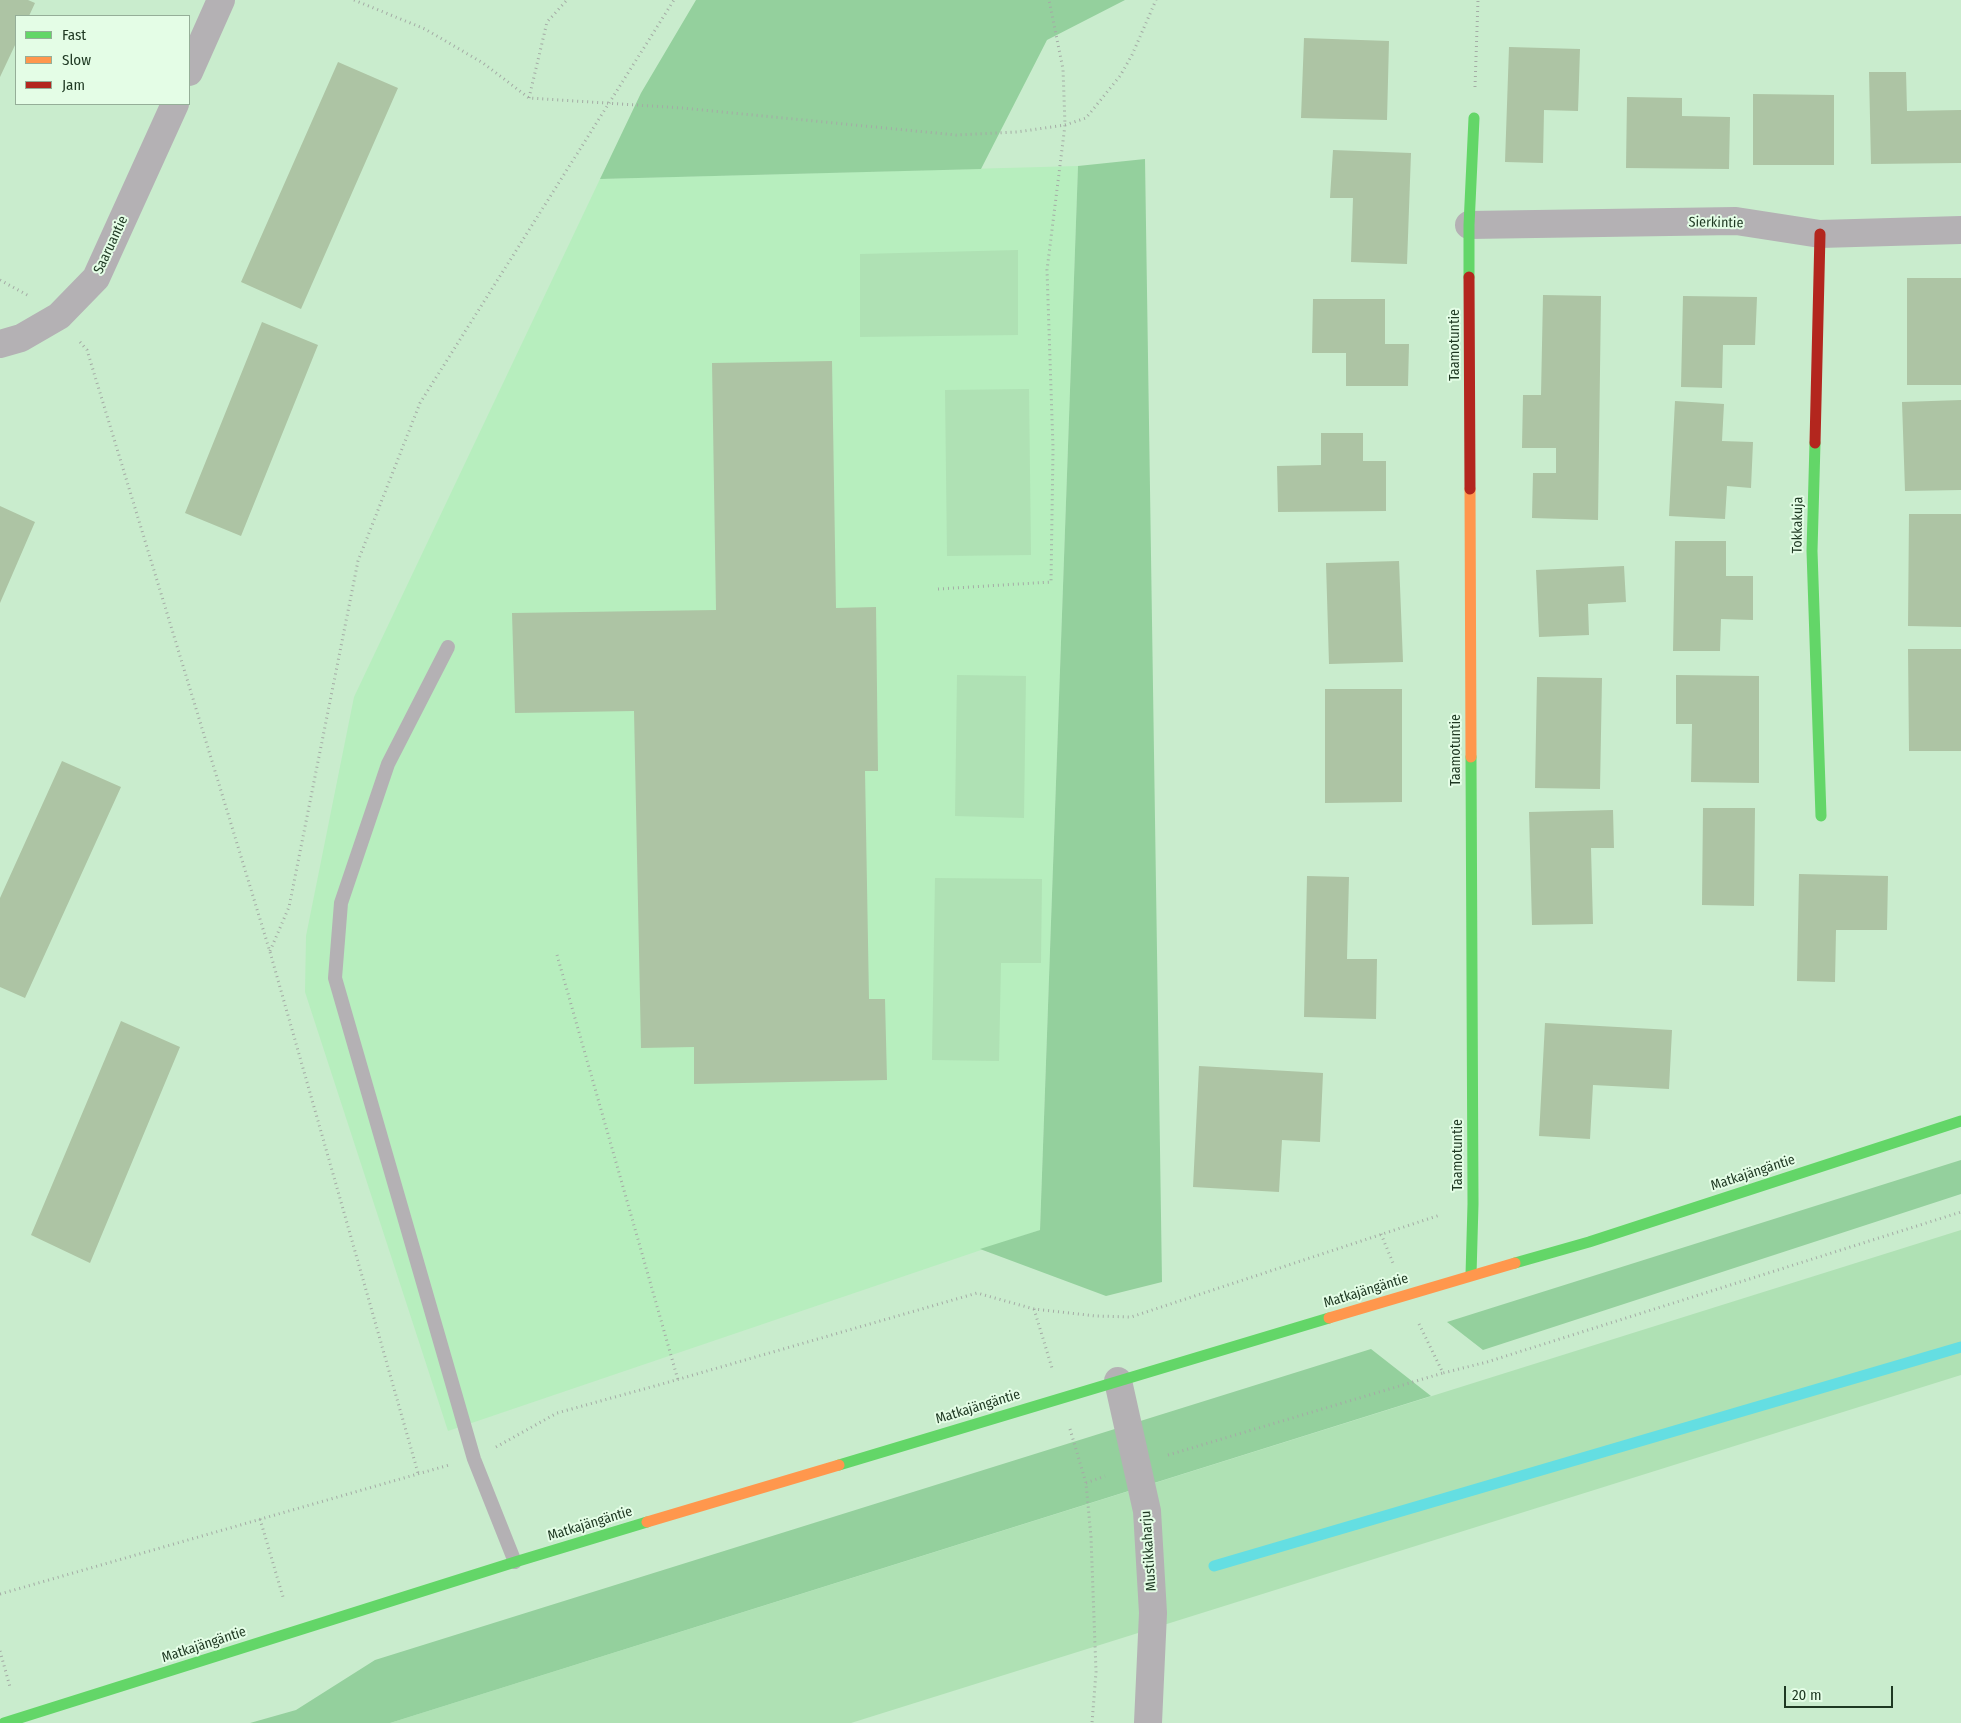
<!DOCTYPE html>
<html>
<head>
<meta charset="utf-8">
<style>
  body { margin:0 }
  #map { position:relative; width:1961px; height:1723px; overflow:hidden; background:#c9eccd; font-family:"Fira Sans Condensed",sans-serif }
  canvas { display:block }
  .legend { position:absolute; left:15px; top:15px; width:175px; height:90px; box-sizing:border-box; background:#e4fde6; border:1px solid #95ae98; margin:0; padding:6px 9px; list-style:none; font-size:15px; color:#1e3822 }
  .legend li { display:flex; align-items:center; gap:10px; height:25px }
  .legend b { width:25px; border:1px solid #95ae98 }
  .scale { position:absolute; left:1784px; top:1686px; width:109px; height:22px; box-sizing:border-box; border:2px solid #1e3822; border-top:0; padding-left:6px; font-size:15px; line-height:18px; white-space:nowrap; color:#1e3822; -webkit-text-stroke:4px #e4fde6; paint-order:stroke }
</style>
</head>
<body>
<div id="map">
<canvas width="1961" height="1723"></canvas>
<ul class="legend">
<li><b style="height:6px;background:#63d668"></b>Fast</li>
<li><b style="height:6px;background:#ff974d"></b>Slow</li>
<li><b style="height:6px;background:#b3261e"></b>Jam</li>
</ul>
<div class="scale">20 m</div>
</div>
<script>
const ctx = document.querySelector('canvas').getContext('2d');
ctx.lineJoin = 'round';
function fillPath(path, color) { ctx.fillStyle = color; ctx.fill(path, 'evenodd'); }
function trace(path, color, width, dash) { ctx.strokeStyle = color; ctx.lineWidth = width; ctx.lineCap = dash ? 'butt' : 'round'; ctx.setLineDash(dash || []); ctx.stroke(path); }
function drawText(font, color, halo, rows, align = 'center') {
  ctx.font = font + ' "Fira Sans Condensed",sans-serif'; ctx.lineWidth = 4; ctx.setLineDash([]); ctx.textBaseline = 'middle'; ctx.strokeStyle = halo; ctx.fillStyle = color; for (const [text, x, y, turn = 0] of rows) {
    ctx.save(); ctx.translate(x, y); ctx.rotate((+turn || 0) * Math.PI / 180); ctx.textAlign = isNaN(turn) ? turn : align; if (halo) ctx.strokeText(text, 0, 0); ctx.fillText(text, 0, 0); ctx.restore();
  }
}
fillPath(new Path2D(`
  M1078,166L1040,1230L448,1431L305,992L306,936L354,697L600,179Z`), '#b7eebe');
fillPath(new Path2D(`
  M1018,250V335L860,337V254Z
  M1029,389L1031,555L947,556L945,390Z
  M957,675L1026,676L1024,818L955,816Z
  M935,878L1042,879L1041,963H1001L999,1061L932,1060Z
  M1961,1230V1375L851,1723H390Z`), '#afe1b4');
fillPath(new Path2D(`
  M696,0H1125L1047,40L981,169L600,179L641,93Z
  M1145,159L1162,1282L1106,1296L980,1249L1040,1230L1078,166Z
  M1961,1160V1194L1483,1350L1447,1322Z
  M1371,1349L1431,1396L390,1723H250L296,1710L375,1660Z`), '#94d09d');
trace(new Path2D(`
  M1214,1566L1961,1347`), '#64dee2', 11);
fillPath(new Path2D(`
  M0,0H28L35,3L29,16H16V43L0,77Z
  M1304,38L1389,41L1387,120L1301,118Z
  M1509,47L1580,49L1578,111L1544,110L1543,163L1505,162Z
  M338,62L398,88L301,309L241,282Z
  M1869,72H1906L1907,111L1961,110V163L1871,164Z
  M1753,94L1834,95V165H1753Z
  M1627,97L1682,98V116L1730,117L1729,169L1626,168Z
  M1333,150L1411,153L1407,264L1351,262L1353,198H1330Z
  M1907,278H1961V385H1907Z
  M1543,295L1601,296L1598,520L1532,518L1533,473H1556V448H1522L1523,395H1541Z
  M1683,296L1757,297L1755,345H1723L1722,388L1681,387Z
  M1313,299H1385V344H1409L1408,386H1346V353H1312Z
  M262,322L318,345L241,536L185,513Z
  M832,361L836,608L876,607L878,771H865L869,999H885L887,1080L694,1084V1047L641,1048L634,711L515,713L512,613L716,610L712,363Z
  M1961,400V490L1905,491L1902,402Z
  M1675,401L1724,404L1722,441L1753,442L1751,488L1727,486L1725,519L1669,516Z
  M1321,433H1363V461H1386V511L1278,512L1277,466L1321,465Z
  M0,506L35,522L0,603Z
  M1909,514H1961V627L1908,626Z
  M1675,541H1726V576H1753V620L1721,619L1720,651H1673Z
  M1399,561L1403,662L1329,664L1326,563Z
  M1624,566L1626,602L1588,604L1589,635L1539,637L1536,570Z
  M1908,649H1961V751H1909Z
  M1676,675L1759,676V783L1691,782L1692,724H1676Z
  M1537,677L1602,678L1600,789L1535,788Z
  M1325,689H1402V802L1325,803Z
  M62,761L121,787L25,998L0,987V898Z
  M1703,808H1755L1754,906L1702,905Z
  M1613,810L1614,848H1591L1593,924L1532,925L1529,812Z
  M1799,874L1888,876L1887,930H1836L1835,982L1797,981Z
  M1307,876L1349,877L1347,959H1377L1376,1019L1304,1017Z
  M121,1021L180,1047L90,1263L31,1235Z
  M1545,1023L1672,1030L1669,1089L1593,1085L1590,1139L1539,1136Z
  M1199,1066L1323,1073L1320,1142L1282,1140L1279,1192L1193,1187Z`), '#adc4a4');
trace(new Path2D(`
  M354,0L425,29L483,63L529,98L682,108L956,135L1017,132L1065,125L1086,118L1120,76L1132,55L1156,0
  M1475,87L1478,0
  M529,98L547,22L567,0
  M0,280L29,296
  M80,342L87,350L270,952L418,1473
  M938,589L1051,582L1053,448L1047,270L1065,125L1063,69L1049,0
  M270,951L289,907L358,561L420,403L674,0
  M557,955L678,1380
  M1381,1234L1393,1263
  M1034,1309L1052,1368
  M1419,1324L1443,1373L1487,1362L1961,1212
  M1070,1429L1086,1483L1091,1537L1096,1672L1092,1723
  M496,1447L557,1413L662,1384L977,1293L1034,1309L1096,1316L1131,1317L1440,1215
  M1168,1455L1443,1373
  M1086,1483L1105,1476
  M260,1519L283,1597
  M0,1594L449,1465
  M0,1651L10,1687`), '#a4aba5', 3, [1, 4]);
trace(new Path2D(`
  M448,647L388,764L341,903L335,978L474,1459L515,1562`), '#b4b1b4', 14);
trace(new Path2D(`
  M189,72L221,0
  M1469,225L1736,221L1820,234L1961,230
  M0,344L21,338L59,316L96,278L175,104
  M1118,1381L1147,1511L1153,1613L1148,1723`), '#b4b1b4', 28);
trace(new Path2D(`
  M1469,277V225L1474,118
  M1815,443L1812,551L1821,816
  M1515,1263L1589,1242L1961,1121
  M1471,1275L1473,1204L1471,757
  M839,1465L1329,1318
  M4,1723L515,1562L647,1522`), '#63d668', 11);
trace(new Path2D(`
  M1470,489L1471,757
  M1329,1318L1515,1263
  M647,1522L839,1465`), '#ff974d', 11);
trace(new Path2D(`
  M1469,277L1470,489
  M1815,443L1820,234`), '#b3261e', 11);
drawText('14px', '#1e3822', '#e4fde6', [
  ["Sierkintie",1716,223,1],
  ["Saaruantie",111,245,-65],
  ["Taamotuntie",1455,345,-90],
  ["Tokkakuja",1798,525,-89],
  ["Taamotuntie",1456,750,-90],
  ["Taamotuntie",1458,1155,-90],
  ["Matkajängäntie",1753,1173,-18],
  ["Matkajängäntie",1366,1291,-17],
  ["Matkajängäntie",978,1407,-17],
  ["Matkajängäntie",590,1524,-17],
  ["Mustikkaharju",1149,1551,-94],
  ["Matkajängäntie",204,1645,-18]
]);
</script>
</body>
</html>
